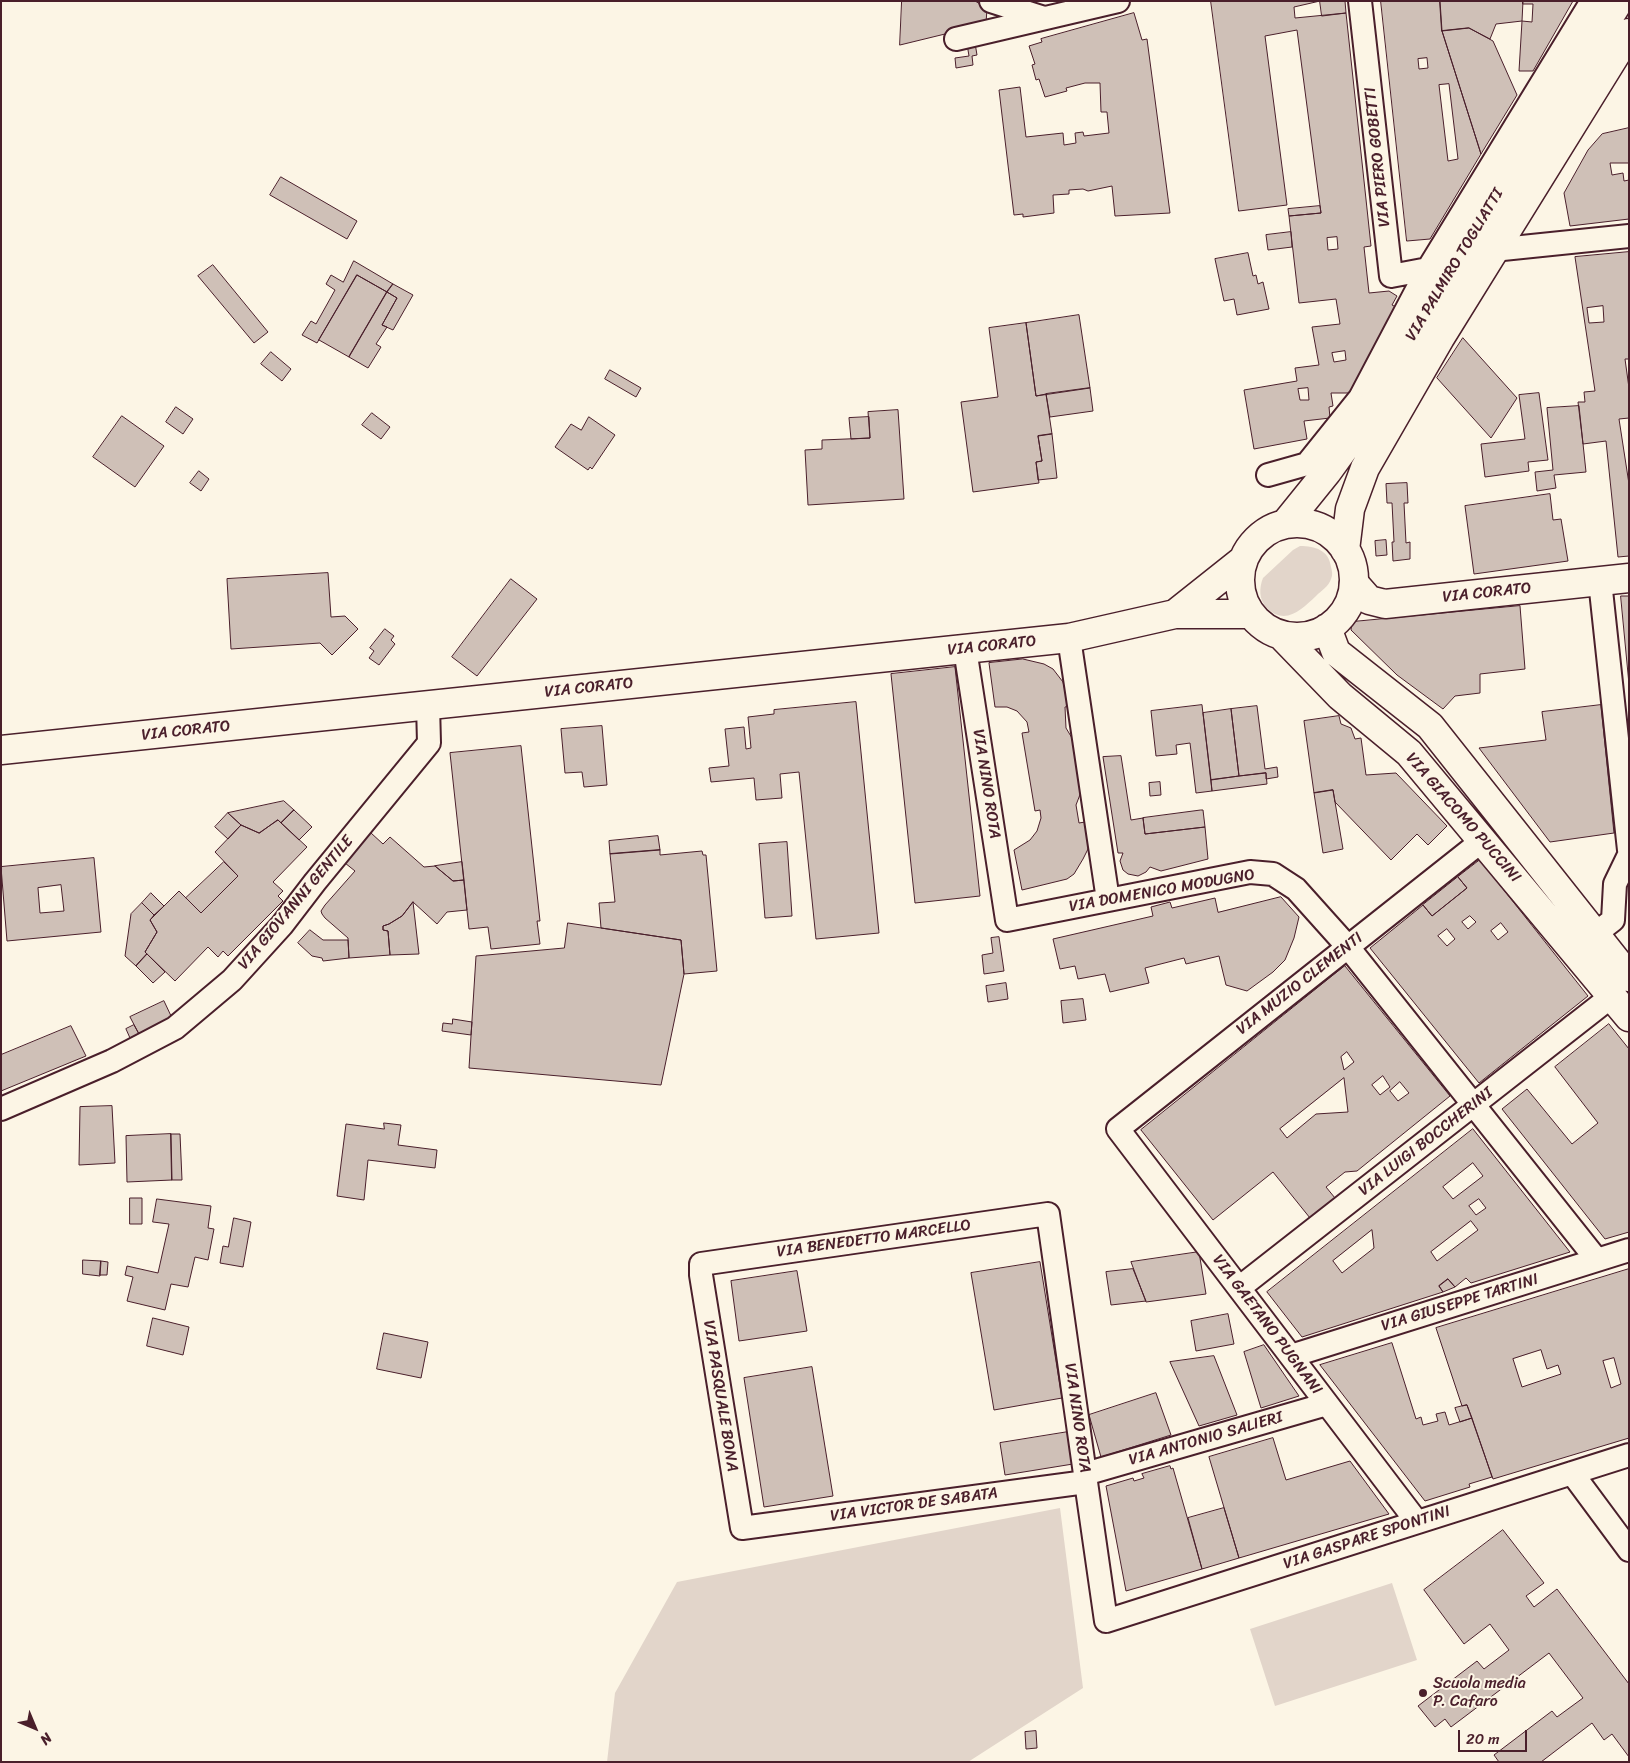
<!DOCTYPE html>
<html>
<head>
<meta charset="utf-8">
<style>
  body { margin:0 }
  #map { position:relative; width:1630px; height:1763px; overflow:hidden; background:#fcf5e5; font-family:Sriracha,sans-serif }
  canvas { display:block }
  .frame { position:absolute; inset:0; border:2px solid #4a1f2b; pointer-events:none }
  .north { position:absolute; left:10px; top:1703px; width:50px; height:50px; -webkit-text-stroke:4px #fcf5e5; paint-order:stroke; rotate:135deg; font-size:14px; font-weight:700; line-height:20px; text-align:center; color:#4a1f2b }
  .north::after { content:''; display:block; margin:auto; width:18px; height:22px; background:#4a1f2b; clip-path:polygon(50% 0,100% 100%,50% 72%,0 100%) }
  .scale { position:absolute; left:1458px; top:1730px; width:69px; height:22px; box-sizing:border-box; border:2px solid #4a1f2b; border-top:0; padding-left:6px; font-size:15px; line-height:18px; white-space:nowrap; color:#4a1f2b; -webkit-text-stroke:4px #fcf5e5; paint-order:stroke }
</style>
</head>
<body>
<div id="map">
<canvas width="1630" height="1763"></canvas>
<div class="frame"></div>
<div class="north">N</div>
<div class="scale">20 m</div>
</div>
<script>
const ctx = document.querySelector('canvas').getContext('2d');
ctx.lineJoin = 'round';
function fillPath(path, color) { ctx.fillStyle = color; ctx.fill(path, 'evenodd'); }
function trace(path, color, width, dash) { ctx.strokeStyle = color; ctx.lineWidth = width; ctx.lineCap = dash ? 'butt' : 'round'; ctx.setLineDash(dash || []); ctx.stroke(path); }
function drawText(font, color, halo, rows, align = 'center') {
  ctx.font = font + ' Sriracha,sans-serif'; ctx.lineWidth = 4; ctx.setLineDash([]); ctx.textBaseline = 'middle'; ctx.strokeStyle = halo; ctx.fillStyle = color; for (const [text, x, y, turn = 0] of rows) {
    ctx.save(); ctx.translate(x, y); ctx.rotate((+turn || 0) * Math.PI / 180); ctx.textAlign = isNaN(turn) ? turn : align; if (halo) ctx.strokeText(text, 0, 0); ctx.fillText(text, 0, 0); ctx.restore();
  }
}
fillPath(new Path2D(`
  M1300,546C1315,546 1329,550 1331,567C1332,571 1333,575 1331,579C1329,586 1321,591 1316,596C1302,609 1285,627 1266,607C1259,599 1259,588 1263,578L1293,550Z
  M1060,1508L1083,1688L968,1762H607L615,1693L677,1582Z
  M1392,1583L1417,1660L1275,1706L1250,1629Z`), '#e2d5ca');
const building = new Path2D(`
  M902,1H975L987,8L986,24L900,45Z
  M1211,1H1320L1294,7L1295,18L1346,13L1371,246L1364,247L1369,293L1389,291L1397,296L1392,305L1398,308L1351,393H1331L1333,406L1329,407L1330,418L1304,421L1307,439L1254,449L1244,390L1297,381L1295,368L1319,365L1312,327L1340,324L1336,299L1299,303L1289,216L1321,213L1297,30L1265,36L1287,205L1239,211ZM1337,237L1338,249L1328,250L1327,238ZM1345,351L1346,360L1334,362L1332,353ZM1308,388L1309,400H1300L1298,389Z
  M1320,1H1345L1346,13L1322,16Z
  M1381,1H1440L1442,31L1481,154L1430,239L1407,241ZM1427,58L1428,68L1419,69L1418,59ZM1449,84L1458,159L1448,161L1439,85Z
  M1440,1H1523L1522,21L1496,24L1490,39L1469,28L1442,31Z
  M1523,1H1573L1533,71H1519L1522,21L1532,22L1533,4H1523Z
  M1134,13L1142,40L1147,39L1170,213L1115,216L1112,186L1088,191L1083,189L1069,190V194L1053,195L1054,213L1023,217V214L1014,215L999,90L1020,87L1026,137L1063,133L1064,145L1076,143L1075,133L1083,132L1084,136L1109,133L1107,112H1101L1100,83H1085L1066,88L1067,91L1045,97L1039,79L1036,80L1032,65L1035,64L1029,46L1042,42L1041,39Z
  M1469,28L1493,41L1517,95L1481,154L1442,31Z
  M975,43L977,55L972,56L973,65L956,68L955,58L969,56L967,44Z
  M1629,128V163H1610L1612,175L1623,173L1624,181L1629,180V219L1570,226L1564,193L1588,150L1602,134Z
  M281,177L357,221L347,239L270,195Z
  M1320,206L1321,213L1289,216L1288,209Z
  M1291,232L1292,247L1268,250L1266,235Z
  M1629,252V359H1625L1629,388V418L1619,419L1629,484V556L1618,557L1606,441L1583,444L1578,402H1585L1584,392L1595,391L1575,257ZM1603,306L1604,322L1589,323L1587,308Z
  M1248,253L1253,276L1256,275L1258,284L1263,282L1269,309L1237,315L1234,299L1224,301L1215,259Z
  M354,261L393,284L387,292L357,275L317,343L302,335L311,321L316,324L335,290L326,284L331,275L343,282Z
  M213,265L268,332L254,343L198,276Z
  M357,275L387,292L349,357L319,340Z
  M393,284L413,295L393,330L382,325L397,298L387,292Z
  M387,292L397,298L382,325L387,327L376,344L381,347L368,368L349,357Z
  M1079,315L1090,388L1036,396L1026,323Z
  M1026,323L1036,396L1046,394L1052,434L1038,436L1042,461L1036,462L1039,483L973,492L961,402L998,397L989,328Z
  M1463,338L1517,398L1491,438L1437,378Z
  M271,352L291,369L282,381L261,364Z
  M610,370L641,388L636,397L605,379Z
  M1090,388L1093,411L1050,417L1046,394Z
  M1539,393L1548,460L1528,462L1529,471L1485,477L1481,444L1525,439L1519,395Z
  M1579,406L1586,472L1554,475L1556,488L1537,491L1535,472L1553,470L1547,408Z
  M176,407L193,419L183,434L166,422Z
  M898,410L904,499L808,505L805,450L822,449V440L870,438L868,412Z
  M372,413L390,427L381,439L362,425Z
  M122,416L164,446L135,487L93,457Z
  M589,417L615,435L592,469L590,467L588,470L555,447L571,424L581,430Z
  M869,417L870,438L851,439L849,418Z
  M1052,434L1057,478L1038,480L1036,462L1042,461L1038,436Z
  M199,471L209,479L201,491L190,483Z
  M1407,483L1408,503H1404L1406,543L1410,542V559L1393,561L1392,542H1394L1392,503H1387L1386,484Z
  M1550,494L1553,520L1561,519L1568,561L1474,574L1465,506Z
  M1386,540L1387,555L1376,556L1375,541Z
  M328,573L331,617L345,616L358,629L332,655L320,643L231,649L227,579Z
  M511,579L537,599L477,676L452,657Z
  M1621,596H1629V684Z
  M1520,606L1525,669L1480,674V693L1455,696L1443,709L1397,675L1351,630L1352,622Z
  M385,629L394,636L391,640L395,644L379,665L369,658L374,651L370,648Z
  M1023,659L1044,664L1053,669L1063,682L1069,706L1065,707L1066,728L1072,738L1081,792L1076,805L1079,823L1085,822L1089,839L1088,849L1083,859L1074,874L1067,879L1022,890L1014,850L1030,840L1037,831L1041,818L1040,810L1035,811L1022,733L1029,732L1027,722L1017,711L1007,707H995L989,663Z
  M955,667L980,896L915,903L891,674Z
  M856,702L879,933L816,939L799,772L780,774L782,798L756,800L754,778L711,782L709,768L729,766L725,729L744,727L746,749L751,748L748,717L774,714V710Z
  M1202,705L1212,791L1196,793L1190,743L1176,745L1177,754L1156,756L1151,711Z
  M1601,705L1614,833L1550,842L1479,748L1546,740L1542,712Z
  M1257,706L1265,769L1277,767L1278,777L1266,779V773L1239,776L1231,709Z
  M1231,709L1239,776L1211,780L1203,713Z
  M1339,716L1341,724L1351,728L1355,739L1361,738L1366,775L1396,773L1447,826L1428,845L1417,834L1391,860L1335,802L1333,790L1314,793L1304,721Z
  M602,726L607,785L584,787L582,772L565,773L561,729Z
  M521,746L540,921H537L540,944L491,949L488,927L469,929L450,753Z
  M1121,756L1131,820L1143,818L1145,834L1205,827L1208,859L1161,871L1150,867L1146,872L1138,876L1128,874L1123,870L1120,861L1123,853H1118L1103,757Z
  M1266,773L1267,784L1212,791L1211,780Z
  M1160,782L1161,795L1150,796L1149,783Z
  M1333,790L1343,849L1323,853L1314,793Z
  M284,801L294,810L281,823L278,820L259,833L241,825L228,813Z
  M294,810L312,827L299,840L281,823Z
  M1201,810H1203L1205,827L1145,834L1143,818Z
  M228,813L241,825L228,839L215,827Z
  M278,820L307,847L273,882L283,891L278,896L283,901L228,956L223,951L218,957L208,947L175,981L145,952L157,932L150,920L179,891L201,913L238,876L215,852L241,825L259,833Z
  M371,833L383,844L390,837L424,867L435,866L453,881L464,880L467,910L447,912L437,924L413,902L402,916L389,924L383,926V930L388,931L390,955L349,958L348,938L325,918L322,914L321,911L325,905L355,871L345,863Z
  M658,836L660,850L610,854L609,841Z
  M787,842L792,916L765,918L759,844Z
  M660,850V855L702,851L703,855H706L717,971L684,974L681,940L601,928L599,903L615,902L610,854Z
  M94,858L101,932L7,941L1,867ZM61,885L64,911L40,913L38,888Z
  M1480,860L1588,996L1479,1083L1370,948L1423,905L1432,916L1467,888L1458,877ZM1470,916L1476,922L1468,929L1462,922ZM1501,923L1508,932L1498,940L1491,931ZM1447,929L1455,939L1447,946L1438,936Z
  M224,862L238,876L201,913L186,898Z
  M462,862L464,880L453,881L435,866Z
  M1458,877L1467,888L1432,916L1423,905Z
  M151,893L164,906L154,915L142,903Z
  M1281,897L1299,917L1294,938L1285,960L1273,972L1247,991L1226,985L1219,956L1186,964L1184,958L1145,968L1149,983L1110,992L1105,974L1078,979L1075,966L1060,969L1053,939L1153,916L1151,907L1170,902L1172,908L1215,898L1218,912Z
  M413,902L419,954L390,955L388,931L383,930V926L389,924L402,916Z
  M142,903L154,915L150,920L157,932L145,952L147,954L136,966L125,956L131,914Z
  M568,923L681,940L684,974L661,1085L469,1068L476,956L564,948Z
  M310,930L323,940H348L349,958L323,961L322,958L312,956L298,943Z
  M999,937L1004,971L984,974L982,955L993,953L991,938Z
  M147,954L165,972L153,983L136,966Z
  M1345,966L1450,1096L1357,1171L1345,1172L1326,1187L1335,1198L1310,1218L1273,1172L1213,1220L1141,1130ZM1347,1052L1354,1062L1344,1070L1341,1057ZM1383,1076L1390,1087L1380,1095L1372,1085ZM1344,1078L1348,1112L1316,1114L1287,1138L1280,1129ZM1400,1082L1409,1093L1398,1101L1390,1091Z
  M1006,983L1008,999L988,1002L986,986Z
  M1083,999L1086,1020L1063,1023L1061,1001Z
  M164,1001L172,1018L139,1034L130,1017Z
  M453,1019L472,1022L471,1035L442,1031L443,1023L452,1024Z
  M1609,1024L1629,1049V1232L1605,1239L1502,1109L1527,1089L1572,1144L1598,1123L1555,1067Z
  M134,1025L139,1034L130,1038L126,1029Z
  M71,1026L86,1056L1,1091V1055Z
  M112,1106L115,1163L79,1165L80,1107Z
  M384,1123L401,1125L398,1145L437,1150L435,1168L368,1160L364,1200L337,1196L346,1124L384,1129Z
  M1473,1129L1570,1252L1471,1283L1466,1278L1455,1287L1448,1279L1439,1286L1443,1292L1302,1337L1267,1292ZM1473,1163L1483,1176L1453,1199L1443,1187ZM1479,1199L1486,1208L1476,1215L1469,1206ZM1471,1221L1478,1230L1437,1261L1431,1252ZM1372,1230L1374,1248L1342,1273L1333,1261Z
  M171,1134H180L182,1180H172Z
  M171,1134L172,1180L127,1182L126,1136Z
  M130,1198H142V1224H130Z
  M157,1199L211,1206L208,1228L214,1229L208,1260L195,1257L188,1287L171,1284L165,1310L127,1301L133,1277L125,1275L127,1266L158,1273L169,1224L153,1222Z
  M234,1218L251,1222L243,1267L220,1263L223,1246L228,1247Z
  M1199,1252L1206,1294L1146,1302L1131,1262Z
  M83,1260L101,1261L100,1276L83,1274Z
  M101,1261L108,1262L107,1275H100Z
  M1040,1262L1062,1398L994,1410L971,1273Z
  M1133,1269L1146,1301L1111,1305L1106,1272Z
  M1629,1269V1438L1493,1479L1467,1405L1462,1406L1436,1328ZM1541,1350L1547,1369L1558,1365L1561,1374L1522,1387L1513,1359ZM1614,1358L1621,1384L1611,1388L1603,1361Z
  M797,1271L807,1331L739,1341L731,1281Z
  M1448,1279L1455,1287L1443,1292L1439,1286Z
  M1228,1314L1234,1344L1196,1351L1191,1321Z
  M153,1318L189,1327L183,1355L147,1346Z
  M384,1333L428,1342L421,1378L377,1369Z
  M1392,1343L1416,1419L1421,1417L1423,1425L1438,1421L1436,1414L1445,1412L1449,1425L1472,1418L1492,1477L1469,1484L1470,1487L1425,1501L1320,1365Z
  M1264,1345L1299,1396L1261,1408L1244,1352Z
  M1214,1356L1237,1415L1199,1426L1170,1362Z
  M812,1367L833,1496L764,1507L744,1378Z
  M1156,1393L1171,1435L1101,1457L1089,1415Z
  M1467,1405L1472,1418L1460,1422L1455,1408Z
  M1068,1432L1073,1464L1005,1475L1000,1443Z
  M1273,1438L1286,1480L1350,1461L1389,1514L1239,1558L1209,1457Z
  M1170,1466L1171,1469L1173,1468L1202,1569L1126,1591L1106,1486L1133,1478L1134,1481L1144,1478L1142,1474Z
  M1224,1508L1239,1558L1202,1569L1188,1518Z
  M1503,1530L1544,1583L1526,1596L1534,1607L1557,1589L1629,1684V1757L1612,1734L1604,1740L1592,1723L1541,1762H1499L1494,1755L1552,1711L1557,1717L1583,1698L1549,1653L1451,1727L1445,1719L1435,1727L1418,1706L1477,1661L1484,1669L1509,1650L1490,1624L1464,1644L1424,1590Z
  M1036,1731L1037,1748L1026,1749L1025,1732Z`);
fillPath(building, '#cfc0b7');
trace(building, '#4a1f2b', 1);
const minor = new Path2D(`
  M991,1L1044,18
  M1360,1L1391,276L1428,269
  M956,39L1118,1
  M1493,250L1629,236
  M1268,475L1307,464L1360,398L1428,269L1592,1
  M1600,581L1629,850
  M1069,638L1108,900
  M965,649L1007,920L1250,872L1273,874L1296,889L1348,947L1597,1260
  M1595,934L1613,920L1615,884L1629,855
  M1,1109L112,1061L175,1028L232,980L282,925L315,882L429,743L428,705
  M1239,1288L1612,996
  M1291,1356L1629,1250
  M1572,1473L1629,1550
  M1085,1474L1327,1404
  M1086,1482L742,1528L701,1275V1264L1048,1214L1085,1474L1086,1482L1106,1621L1629,1455
  M1417,1522L1118,1129L1483,840`);
const tertiary = new Path2D(`
  M1354,583L1369,600L1385,604L1629,578`);
const secondary = new Path2D(`
  M1240 580a57 57 0 1 1 114 0a57 57 0 1 1-114 0Z
  M1285,524L1327,472L1361,425L1504,185L1619,1
  M1345,550L1350,509L1365,468L1440,338L1629,33
  M1175,614L1243,560
  M1327,628L1336,652L1430,726L1629,977
  M1281,635L1340,696L1409,753L1629,1017
  M1,750L1069,638L1175,614H1250`);
trace(minor, '#4a1f2b', 26);
trace(tertiary, '#4a1f2b', 31);
trace(secondary, '#4a1f2b', 31);
trace(minor, '#fcf5e5', 22);
trace(tertiary, '#fcf5e5', 28);
trace(secondary, '#fcf5e5', 28);
for (const [x, y, r, color] of [
  [1423,1693,5,"#4a1f2b"]
]) { const dot = new Path2D(); dot.arc(x, y, r, 0, 2 * Math.PI); ctx.fillStyle = color; ctx.fill(dot); trace(dot, '#fcf5e5', 2); }
drawText('16px', '#4a1f2b', '#fcf5e5', [
  ["VIA PIERO GOBETTI",1378,157,-96],
  ["VIA PALMIRO TOGLIATTI",1455,265,-59],
  ["VIA CORATO",1487,593,-6],
  ["VIA CORATO",992,646,-6],
  ["VIA CORATO",589,688,-6],
  ["VIA CORATO",186,731,-6],
  ["VIA NINO ROTA",986,784,81],
  ["VIA GIACOMO PUCCINI",1463,818,49],
  ["VIA DOMENICO MODUGNO",1162,891,-10],
  ["VIA GIOVANNI GENTILE",296,903,-50],
  ["VIA MUZIO CLEMENTI",1300,984,-38],
  ["VIA LUIGI BOCCHERINI",1426,1142,-38],
  ["VIA BENEDETTO MARCELLO",874,1239,-8],
  ["VIA GIUSEPPE TARTINI",1460,1303,-17],
  ["VIA GAETANO PUGNANI",1267,1325,53],
  ["VIA PASQUALE BONA",720,1396,81],
  ["VIA NINO ROTA",1077,1418,82],
  ["VIA ANTONIO SALIERI",1206,1439,-16],
  ["VIA VICTOR DE SABATA",914,1505,-8],
  ["VIA GASPARE SPONTINI",1367,1538,-18]
]);
drawText('16px', '#4a1f2b', '#fcf5e5', [
  ["Scuola media",1433,1684],
  ["P. Cafaro",1433,1702]
], 'left');
</script>
</body>
</html>
